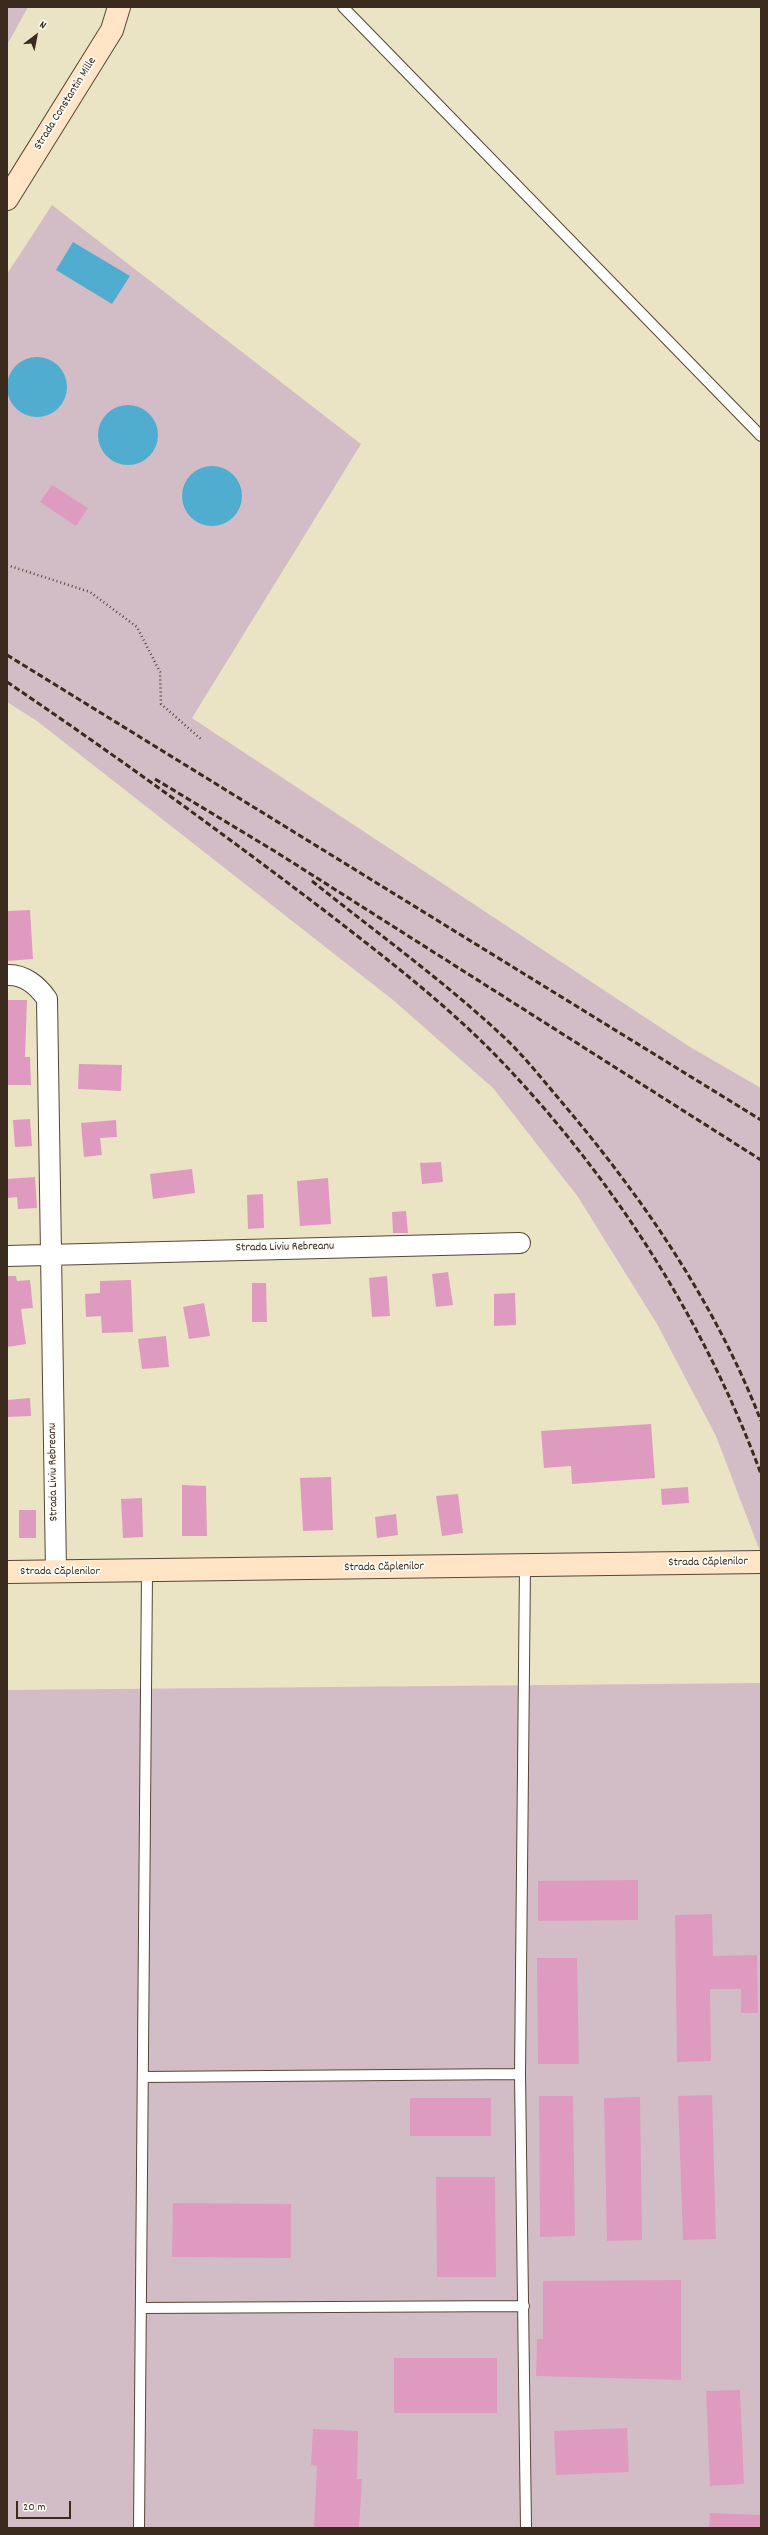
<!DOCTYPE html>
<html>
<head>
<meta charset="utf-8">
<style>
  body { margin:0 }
  #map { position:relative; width:768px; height:2535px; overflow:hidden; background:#eae4c5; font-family:Dekko,sans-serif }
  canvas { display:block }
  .frame { position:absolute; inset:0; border:8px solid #3b2a1e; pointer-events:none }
  .north { position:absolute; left:16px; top:16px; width:40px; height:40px; -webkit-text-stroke:3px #fdfcf7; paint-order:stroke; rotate:32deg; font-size:11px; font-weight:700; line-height:16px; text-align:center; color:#3b2a1e }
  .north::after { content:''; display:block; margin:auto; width:14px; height:18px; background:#3b2a1e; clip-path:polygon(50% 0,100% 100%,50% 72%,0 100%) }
  .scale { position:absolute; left:16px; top:2501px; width:55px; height:18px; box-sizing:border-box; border:2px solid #3b2a1e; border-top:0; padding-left:5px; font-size:12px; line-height:14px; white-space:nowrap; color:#3b2a1e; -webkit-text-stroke:3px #fdfcf7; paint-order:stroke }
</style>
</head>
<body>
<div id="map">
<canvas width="768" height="2535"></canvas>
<div class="frame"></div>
<div class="north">N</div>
<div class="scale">20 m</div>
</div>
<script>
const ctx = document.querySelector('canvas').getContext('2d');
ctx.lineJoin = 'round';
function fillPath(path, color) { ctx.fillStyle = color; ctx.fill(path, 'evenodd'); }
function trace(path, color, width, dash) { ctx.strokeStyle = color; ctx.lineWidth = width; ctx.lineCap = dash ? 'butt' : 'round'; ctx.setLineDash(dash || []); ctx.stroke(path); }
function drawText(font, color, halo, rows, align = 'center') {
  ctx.font = font + ' Dekko,sans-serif'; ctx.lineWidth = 3.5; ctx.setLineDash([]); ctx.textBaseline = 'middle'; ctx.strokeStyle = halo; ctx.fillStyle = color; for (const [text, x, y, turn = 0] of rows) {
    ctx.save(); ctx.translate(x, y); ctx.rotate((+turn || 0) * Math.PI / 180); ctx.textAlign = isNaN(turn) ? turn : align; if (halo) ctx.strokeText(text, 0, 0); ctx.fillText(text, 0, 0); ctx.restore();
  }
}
fillPath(new Path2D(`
  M7,7H28L7,45Z
  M52,205L361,444L192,718L690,1047L761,1088V1554L716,1436L657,1324L578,1197L493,1088L393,1000L37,721L7,702V274Z
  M761,1683V2528H7V1690Z`), '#d2bdc6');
fillPath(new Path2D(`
  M73,242L130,276L112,304L56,270Z
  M7 387a30 30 0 1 1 60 0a30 30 0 1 1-60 0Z
  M98 435a30 30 0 1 1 60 0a30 30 0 1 1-60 0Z
  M182 496a30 30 0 1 1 60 0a30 30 0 1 1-60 0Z`), '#50adcf');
fillPath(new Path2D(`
  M52,485L88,508L76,526L40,502Z
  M30,910L33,959L7,961V911Z
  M7,1000H27L25,1057H30L31,1085H7Z
  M79,1064L122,1065L121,1091L78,1089Z
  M30,1119L32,1146L15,1147L13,1120Z
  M116,1120L117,1137L100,1138L102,1155L84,1157L81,1123Z
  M441,1162L443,1182L422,1184L420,1163Z
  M192,1169L195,1193L153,1199L150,1174Z
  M35,1177L37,1208L18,1209L17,1197L7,1198V1179Z
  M328,1178L331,1224L300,1226L297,1181Z
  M263,1194L264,1228L248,1229L247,1195Z
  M406,1211L408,1233H393L392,1212Z
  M448,1272L453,1305L436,1307L432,1274Z
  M7,1276H16L17,1281L30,1280L33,1308L21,1309L26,1344L7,1347Z
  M387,1276L390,1316L372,1317L369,1278Z
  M131,1280L133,1332L102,1333L101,1316L86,1317L85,1294L100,1293V1281Z
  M252,1283H266L267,1322H252Z
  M515,1293L516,1325L494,1326V1294Z
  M204,1303L210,1336L189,1339L183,1307Z
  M166,1336L169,1367L142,1369L138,1339Z
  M30,1398L31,1416L7,1417V1400Z
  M651,1424L655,1478L572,1484L571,1466L544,1468L541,1431Z
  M331,1477L333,1530L303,1531L300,1478Z
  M182,1485L206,1486L207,1536H182Z
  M688,1487L689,1503L662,1505L661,1489Z
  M458,1494L463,1533L442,1536L436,1496Z
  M142,1498L143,1537L123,1538L121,1499Z
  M19,1510H36V1538H19Z
  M396,1514L398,1535L377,1538L375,1517Z
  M638,1880V1920L538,1921V1881Z
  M712,1914L713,1956L757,1955L758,2013H741V1989H710L711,2061L677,2062L675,1915Z
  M537,1958H577L579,2064H538Z
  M712,2095L716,2239L683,2240L678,2096Z
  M539,2096H573L575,2236L540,2237Z
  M640,2097L642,2240L607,2241L604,2098Z
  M410,2098H491V2136H410Z
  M436,2177H495L496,2277H437Z
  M173,2203L291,2204V2258L172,2257Z
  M681,2280V2380L536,2376L537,2339H543V2281Z
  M394,2358H497V2413H394Z
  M740,2390L744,2484L710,2486L706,2391Z
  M627,2428L629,2472L556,2475L554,2431Z
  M313,2429L358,2431L357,2479H362L359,2528H314L317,2466L311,2465Z
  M710,2513L761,2515V2528H709Z`), '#de9bbf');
const lane = new Path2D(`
  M343,7L761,436
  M525,1566L520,2074L526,2528
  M143,2077L520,2074
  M141,2308L524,2306
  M139,2528L147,1572`);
const street = new Path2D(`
  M7,975C24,974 38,986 47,999L56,1571
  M7,1256L520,1243`);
const secondary = new Path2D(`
  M7,199L112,30L119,7
  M7,1572L761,1562`);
trace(lane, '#554637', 12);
trace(street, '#554637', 22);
trace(secondary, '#554637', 24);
trace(new Path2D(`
  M7,565L90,592L137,627L160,672L161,704L202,740`), '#554637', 2.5, [1, 3]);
trace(lane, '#fff', 10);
trace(street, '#fff', 20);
trace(secondary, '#ffe4c6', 22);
trace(new Path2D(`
  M7,655L761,1120
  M7,682C115,755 221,832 325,911C387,959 450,1007 504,1064C615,1181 705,1322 761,1474
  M155,779L276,852L761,1160
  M312,881C378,934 447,983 509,1042C529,1062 547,1085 565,1106C645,1201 716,1305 761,1421`), '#3b2a1e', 3, [6, 3]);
drawText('12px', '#3b2a1e', '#fdfcf7', [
  ["Strada Constantin Mille",66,104,-58],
  ["Strada Liviu Rebreanu",285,1248,-1],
  ["Strada Liviu Rebreanu",54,1472,-91],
  ["Strada Căplenilor",708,1563,-1],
  ["Strada Căplenilor",384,1568,-1],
  ["Strada Căplenilor",60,1572]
]);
</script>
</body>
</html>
